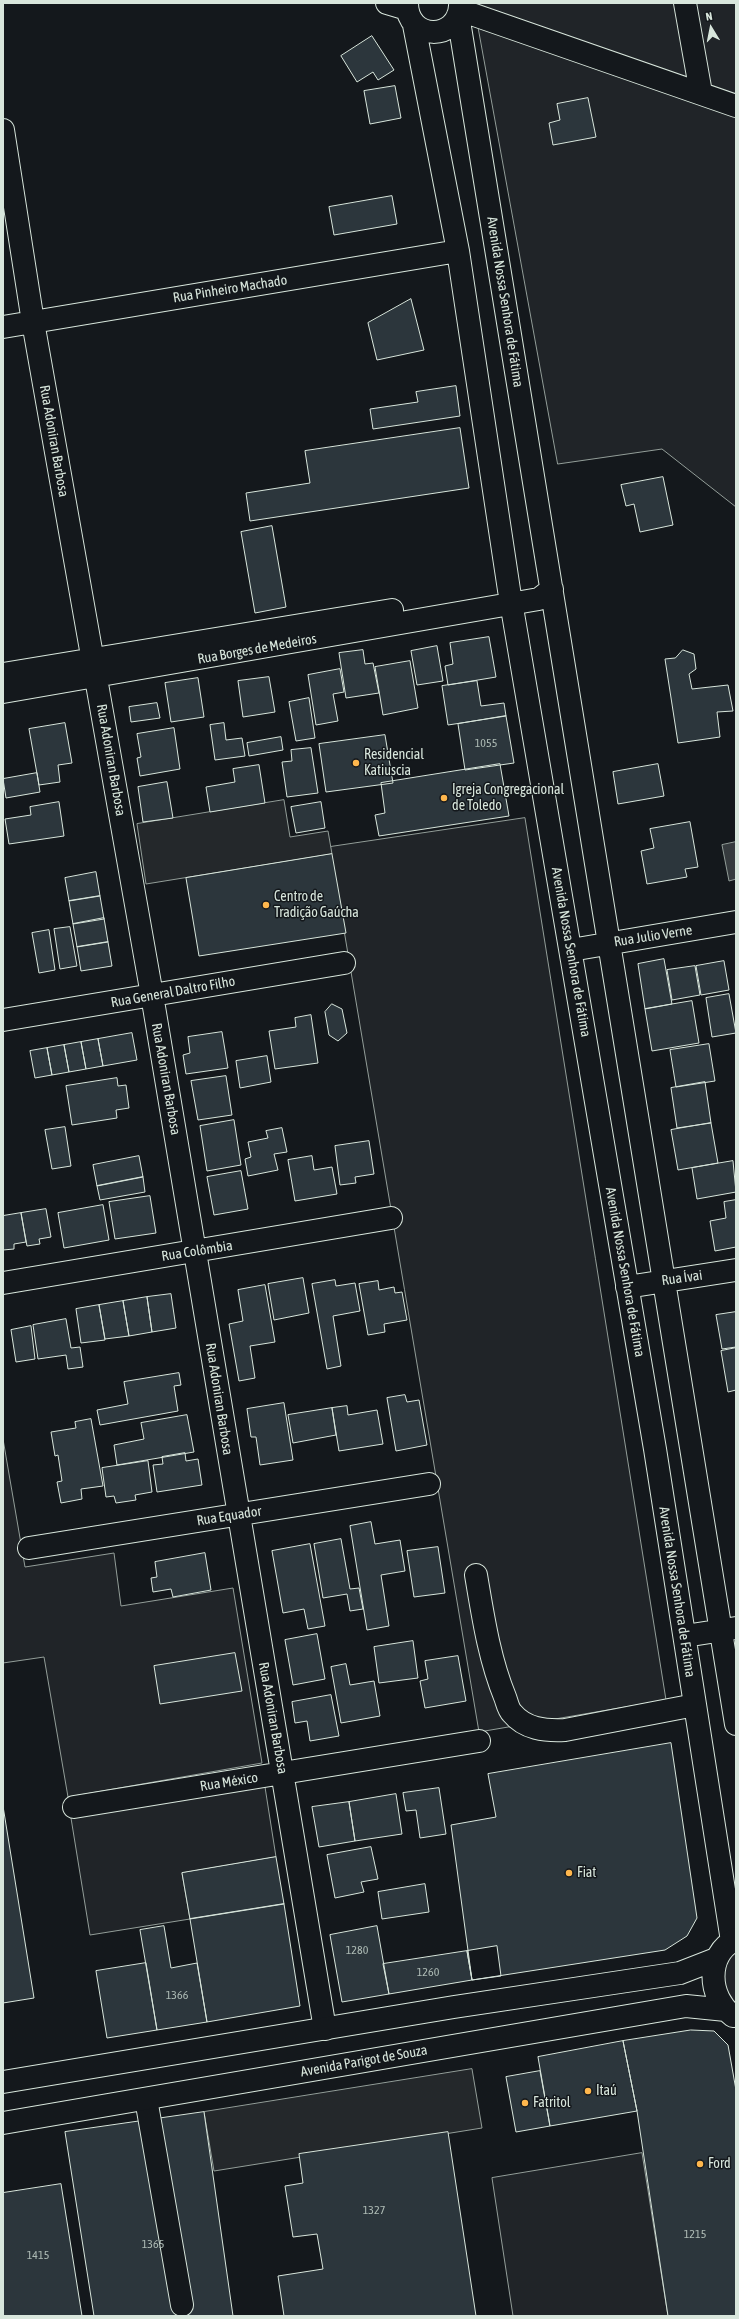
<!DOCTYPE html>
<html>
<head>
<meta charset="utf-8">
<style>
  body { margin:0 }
  #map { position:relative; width:739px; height:2319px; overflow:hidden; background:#14181c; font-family:"Asap Condensed",sans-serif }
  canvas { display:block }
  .frame { position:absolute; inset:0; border:4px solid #d8e6dc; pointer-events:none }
  .north { position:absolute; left:691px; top:8px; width:40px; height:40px; -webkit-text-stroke:3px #14181c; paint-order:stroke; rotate:350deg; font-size:11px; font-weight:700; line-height:16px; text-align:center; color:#d8e6dc }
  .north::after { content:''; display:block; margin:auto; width:14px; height:18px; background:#d8e6dc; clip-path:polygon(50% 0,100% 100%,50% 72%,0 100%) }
</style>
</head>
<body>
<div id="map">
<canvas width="739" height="2319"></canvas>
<div class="frame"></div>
<div class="north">N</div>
</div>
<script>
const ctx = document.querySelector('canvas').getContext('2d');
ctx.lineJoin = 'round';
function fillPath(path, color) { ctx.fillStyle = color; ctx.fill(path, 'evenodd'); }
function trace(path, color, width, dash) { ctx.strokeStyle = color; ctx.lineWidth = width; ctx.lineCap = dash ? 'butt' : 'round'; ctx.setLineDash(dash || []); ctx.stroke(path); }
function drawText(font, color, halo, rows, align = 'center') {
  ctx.font = font + ' "Asap Condensed",sans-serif'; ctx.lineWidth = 3; ctx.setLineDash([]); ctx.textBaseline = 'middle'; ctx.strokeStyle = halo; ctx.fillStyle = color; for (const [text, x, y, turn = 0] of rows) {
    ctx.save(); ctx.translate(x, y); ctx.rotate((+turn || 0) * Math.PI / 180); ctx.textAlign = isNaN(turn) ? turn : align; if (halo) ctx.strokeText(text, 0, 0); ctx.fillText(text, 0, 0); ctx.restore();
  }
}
const green = new Path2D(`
  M474,3H736V507L662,449L558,464Z
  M525,818L666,1700L479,1732L330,847Z
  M3,1439L25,1567L114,1553L121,1606L233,1588L262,1763L68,1797L44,1657L3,1663Z
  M265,1787L276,1857L182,1873L190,1919L90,1935L71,1818Z
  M736,1949V2006C717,1984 719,1972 736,1949Z
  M642,2153L668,2316H513L492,2178Z`);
fillPath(green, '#202428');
trace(green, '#939e99', 1);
const parking = new Path2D(`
  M284,800L290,837L328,831L332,854L146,884L137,824Z
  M472,2069L482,2128L214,2171L204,2112Z`);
fillPath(parking, '#24282b');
trace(parking, '#939e99', 1);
const water = new Path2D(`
  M736,842V879L729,881L722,845Z`);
fillPath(water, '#363b3e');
trace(water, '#939e99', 1);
const building = new Path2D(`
  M372,36L394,70L378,80L373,72L357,82L341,56Z
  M395,86L401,118L370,124L364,91Z
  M588,98L596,137L553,145L549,123L560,120L557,104Z
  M392,196L397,224L334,235L329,207Z
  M411,299L424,350L377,360L368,323Z
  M456,386L460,416L373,429L370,409L418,402L416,392Z
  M460,428L469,488L250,521L246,493L310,483L305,451Z
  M663,477L673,525L640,532L634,504L626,506L621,485Z
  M272,526L286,607L255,613L241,532Z
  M489,637L496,677L448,685L445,666L453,664L450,643Z
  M437,646L443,681L417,685L411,651Z
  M363,650L365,664L373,663L379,693L346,698L339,653Z
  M683,650L694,654L696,669L689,674L692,689L728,685L733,711L717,712L720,737L678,743L665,659L675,658Z
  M410,661L418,708L383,715L375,667Z
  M340,669L344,692L333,694L338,721L316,725L308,675Z
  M269,677L275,712L243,717L238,681Z
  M198,678L204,717L171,722L165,683Z
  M477,681L481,706L504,703L506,716L448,725L442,686Z
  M309,698L315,738L296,741L289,702Z
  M157,703L160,718L131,722L129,707Z
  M506,716L514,763L465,770L458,724Z
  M65,723L72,763L58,765L60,782L39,785L29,729Z
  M224,723L226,740L242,738L245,756L215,760L210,725Z
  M174,728L180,769L140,776L137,758L141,757L137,734Z
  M385,735L393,783L326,792L319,744Z
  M281,737L283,750L249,756L247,743Z
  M311,748L318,793L287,797L282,762L292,761L291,750Z
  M500,764L509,816L379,836L375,815L385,813L381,783Z
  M658,764L664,796L618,804L613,772Z
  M259,765L265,803L210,812L206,787L235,782L233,769Z
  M37,773L40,792L6,798L3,779Z
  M167,782L173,818L143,822L138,787Z
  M59,802L64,836L9,844L5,819L31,815L30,807Z
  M321,802L325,828L296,833L291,807Z
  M690,822L698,867L685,869L687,877L647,884L641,851L654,848L650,829Z
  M332,854L346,933L199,956L186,878Z
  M96,872L100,896L69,901L65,878Z
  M100,896L104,919L73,924L69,901Z
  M104,918L108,942L77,947L73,924Z
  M70,927L77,966L60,969L54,929Z
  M49,930L55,970L39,973L32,933Z
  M108,942L112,966L81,971L77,947Z
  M664,959L672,1004L645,1009L638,964Z
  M724,961L729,990L701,995L696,966Z
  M695,966L700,995L672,1000L667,970Z
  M729,994L736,1033L712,1037L706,998Z
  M692,1001L699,1043L652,1051L645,1009Z
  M332,1004L342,1009L347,1033L338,1041L329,1035L325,1012Z
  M311,1015L318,1063L275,1069L269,1031L296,1027L295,1018Z
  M222,1032L228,1068L186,1074L183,1055L190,1053L188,1037Z
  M132,1033L137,1060L103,1066L98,1039Z
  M98,1039L103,1066L86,1069L81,1042Z
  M81,1042L86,1069L69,1072L64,1045Z
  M709,1044L715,1081L676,1087L670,1050Z
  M64,1045L69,1072L52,1075L47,1048Z
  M47,1048L52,1075L35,1078L30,1051Z
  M267,1056L271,1082L240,1088L236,1061Z
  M226,1076L232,1115L198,1120L191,1081Z
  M117,1078L118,1086L126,1085L129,1108L116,1110L117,1118L72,1125L66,1086Z
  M705,1082L711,1123L677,1128L671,1088Z
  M234,1120L241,1165L207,1171L200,1126Z
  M711,1123L718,1163L678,1170L671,1130Z
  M65,1127L71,1166L52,1169L45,1130Z
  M282,1128L287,1152L274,1154L278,1170L248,1176L245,1159L251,1157L248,1142L268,1138L266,1131Z
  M369,1141L374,1174L355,1177L356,1183L340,1185L335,1146Z
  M139,1156L143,1177L97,1186L93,1165Z
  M312,1156L314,1170L332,1167L337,1194L295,1201L288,1160Z
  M733,1161L736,1192L697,1199L692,1168Z
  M241,1171L248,1209L214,1215L207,1177Z
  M143,1177L145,1192L100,1200L97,1186Z
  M150,1196L156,1233L115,1239L109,1202Z
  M736,1200V1247L715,1251L710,1221L726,1218L724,1202Z
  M103,1205L109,1240L64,1248L58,1213Z
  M46,1209L51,1237L39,1239L40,1244L27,1246L21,1213Z
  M21,1213L26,1242L14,1244V1249L3,1250V1216Z
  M303,1278L309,1313L274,1320L268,1284Z
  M335,1280L336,1286L355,1283L360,1311L333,1316L341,1366L327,1369L312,1284Z
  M378,1281L379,1290L394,1287L395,1293L402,1292L407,1320L384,1324L385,1332L368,1335L359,1284Z
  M265,1285L275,1342L250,1346L255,1378L239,1381L229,1324L243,1321L238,1290Z
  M171,1294L176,1328L152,1332L147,1297Z
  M147,1297L152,1332L129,1336L123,1301Z
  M123,1301L129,1336L105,1339L99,1305Z
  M99,1305L105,1340L81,1343L76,1309Z
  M736,1312V1347L722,1349L716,1315Z
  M66,1319L71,1348L80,1347L83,1367L68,1369L66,1355L38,1359L33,1325Z
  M31,1326L35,1359L16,1362L11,1330Z
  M736,1348V1390L728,1392L721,1351Z
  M179,1373L181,1385L174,1386L178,1411L100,1425L97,1410L128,1404L124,1382Z
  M405,1395L407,1402L419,1400L427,1445L396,1451L387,1398Z
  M284,1403L293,1460L260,1465L256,1437H251L247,1409Z
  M347,1406L348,1415L377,1410L383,1444L339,1451L332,1408Z
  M332,1408L336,1435L293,1443L288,1415Z
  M187,1415L194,1452L117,1465L114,1445L144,1439L141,1423Z
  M91,1419L103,1486L81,1489L82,1499L61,1503L57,1482L62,1481L58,1455L55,1456L51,1432L76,1428L75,1422Z
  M185,1453L186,1461L198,1459L202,1485L157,1492L153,1465L163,1464L162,1457Z
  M148,1461L152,1492L135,1495L136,1500L116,1503L114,1496L106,1497L102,1468Z
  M371,1522L375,1544L400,1540L405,1571L381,1575L389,1626L367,1630L350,1526Z
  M341,1539L350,1589L359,1588L363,1609L350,1611L347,1594L323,1598L314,1544Z
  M310,1544L325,1626L308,1629L304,1609L283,1613L272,1551Z
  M438,1547L445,1593L414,1597L407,1551Z
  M205,1553L211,1590L173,1597L171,1589L153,1592L151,1578L157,1577L155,1562Z
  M317,1634L325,1679L293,1685L285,1640Z
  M413,1641L418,1678L379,1683L374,1647Z
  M235,1653L242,1691L160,1704L154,1666Z
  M458,1656L466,1701L425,1708L420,1681L428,1679L425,1661Z
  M346,1664L350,1685L374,1681L380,1716L341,1723L331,1667Z
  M331,1695L339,1736L310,1741L307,1721L295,1723L292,1702Z
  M671,1743L697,1918L687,1936L665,1950L472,1980L451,1825L496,1817L488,1774Z
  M439,1788L446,1834L420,1838L416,1810L406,1811L403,1793Z
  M396,1794L402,1834L355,1841L349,1802Z
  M349,1802L355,1841L319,1847L312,1807Z
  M3,1806L34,1998L3,2003Z
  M371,1847L378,1879L361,1882L364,1892L335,1898L327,1855Z
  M276,1857L284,1904L190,1919L182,1873Z
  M425,1884L429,1912L382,1919L378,1892Z
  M284,1904L300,2006L207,2022L190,1919Z
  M164,1926L171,1968L197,1963L207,2022L157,2030L140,1930Z
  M377,1926L389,1994L342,2002L330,1935Z
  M497,1946L501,1976L472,1980L467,1951Z
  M467,1951L472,1980L389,1994L383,1964Z
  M146,1963L157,2030L107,2038L96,1971Z
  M691,2030L714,2031L728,2045L736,2090V2316H668L637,2111L623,2041Z
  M623,2041L637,2111L550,2126L538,2057Z
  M540,2071L550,2126L516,2132L506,2077Z
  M204,2112L233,2316H94L65,2132Z
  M448,2132L476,2316H284L278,2276L323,2269L317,2234L293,2237L285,2186L303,2183L299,2154Z
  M61,2184L82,2316H3V2193Z`);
fillPath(building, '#2c363c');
trace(building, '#d8e6dc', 1);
const minor = new Path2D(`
  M387,3L407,9
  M407,3C407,41 458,41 460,6
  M685,3L701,93
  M460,10L736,106
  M458,15L736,1724
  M414,25L458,251L509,590L655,1449L732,1941
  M3,130L33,322L152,995L325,2029
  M3,327L458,251
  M3,674L392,610
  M3,692L533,600L539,599L552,589
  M571,950L736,922
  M3,1020L344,963
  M3,1283L391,1218
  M627,1287L736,1270
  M29,1548L429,1484
  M476,1575C483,1616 489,1658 505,1697C507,1702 508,1709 512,1713C525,1729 545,1731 565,1730L695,1705
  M685,1636L736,1628
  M74,1807L479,1741
  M146,2099L182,2305`);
const major = new Path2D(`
  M733,2016C708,1997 705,1955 736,1939
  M3,2082L454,2007L680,1973L716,1959
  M3,2123L686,2006L726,2010`);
trace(minor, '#d8e6dc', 24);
trace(major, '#d8e6dc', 24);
trace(minor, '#14181c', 22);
trace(major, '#14181c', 22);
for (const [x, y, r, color] of [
  [356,763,4,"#ffb74d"],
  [444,798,4,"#ffb74d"],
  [266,905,4,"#ffb74d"],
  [569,1873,4,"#ffb74d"],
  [588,2091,4,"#ffb74d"],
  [525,2103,4,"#ffb74d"],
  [700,2164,4,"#ffb74d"]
]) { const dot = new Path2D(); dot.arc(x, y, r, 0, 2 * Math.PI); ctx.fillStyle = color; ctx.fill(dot); trace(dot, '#14181c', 1.5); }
drawText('12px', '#adbab4', null, [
  ["1055",486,743],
  ["1280",357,1950],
  ["1260",428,1972],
  ["1366",177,1995],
  ["1327",374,2210],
  ["1215",695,2234],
  ["1365",153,2244],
  ["1415",38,2255]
]);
drawText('14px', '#d8e6dc', '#14181c', [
  ["Rua Pinheiro Machado",230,289,-9],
  ["Avenida Nossa Senhora de Fátima",505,302,81],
  ["Rua Adoniran Barbosa",54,441,80],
  ["Rua Borges de Medeiros",257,649,-10],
  ["Rua Adoniran Barbosa",111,760,80],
  ["Rua Julio Verne",653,936,-9],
  ["Avenida Nossa Senhora de Fátima",571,952,80],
  ["Rua General Daltro Filho",173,992,-10],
  ["Rua Adoniran Barbosa",166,1079,80],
  ["Rua Colômbia",197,1251,-9],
  ["Avenida Nossa Senhora de Fátima",625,1272,80],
  ["Rua Ívai",682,1278,-8],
  ["Rua Adoniran Barbosa",219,1399,81],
  ["Rua Equador",229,1516,-9],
  ["Avenida Nossa Senhora de Fátima",677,1592,81],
  ["Rua Adoniran Barbosa",273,1718,80],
  ["Rua México",229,1782,-9],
  ["Avenida Parigot de Souza",364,2061,-10]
]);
drawText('14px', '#d8e6dc', '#14181c', [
  ["Residencial",364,755],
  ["Katiuscia",364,771],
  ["Igreja Congregacional",452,790],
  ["de Toledo",452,806],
  ["Centro de",274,897],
  ["Tradição Gaúcha",274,913],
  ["Fiat",577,1873],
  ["Itaú",596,2091],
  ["Fatritol",533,2103],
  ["Ford",708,2164]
], 'left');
</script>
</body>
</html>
